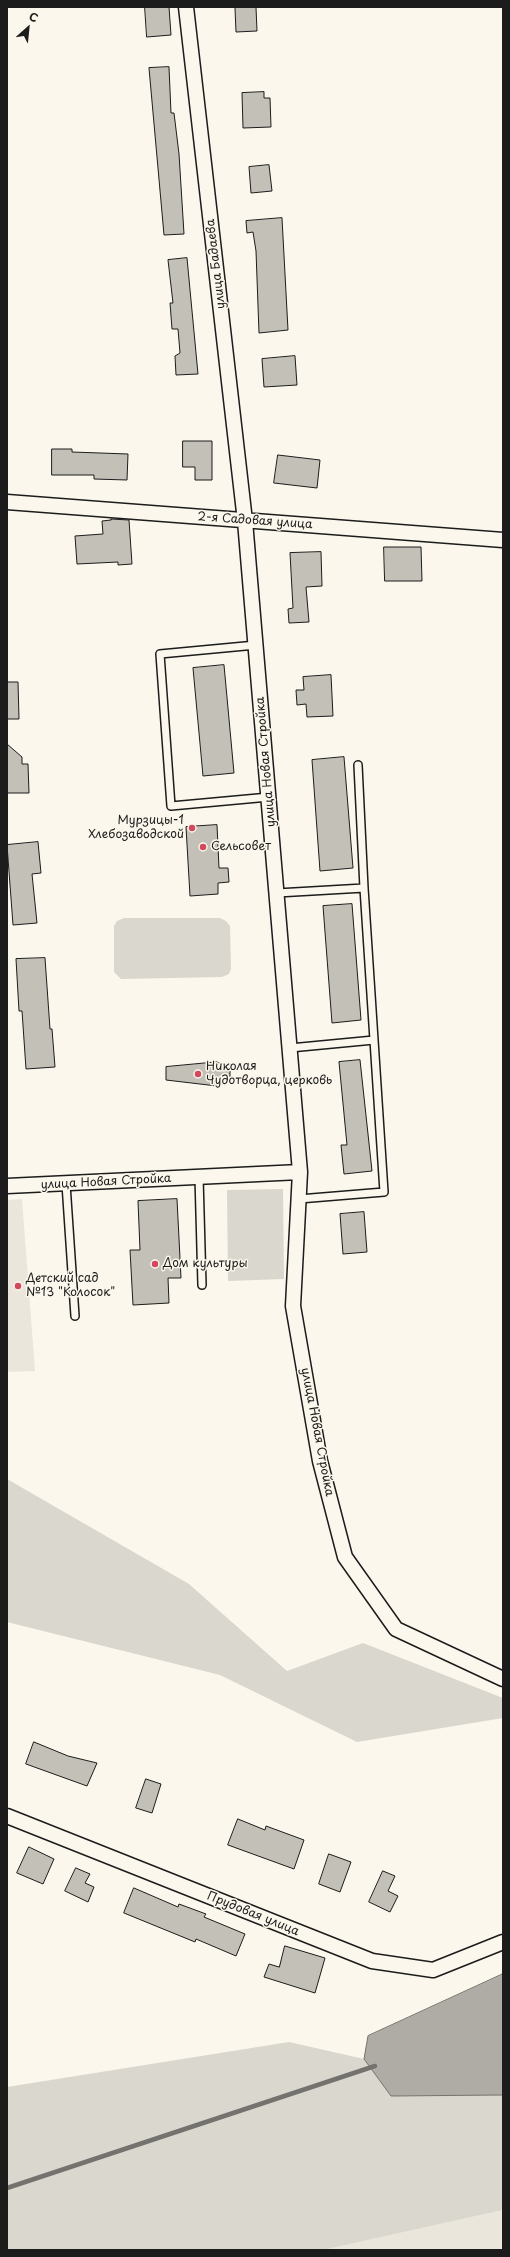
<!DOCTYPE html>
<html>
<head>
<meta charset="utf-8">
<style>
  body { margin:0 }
  #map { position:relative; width:510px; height:2257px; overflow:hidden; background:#fbf7ec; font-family:"Playpen Sans",sans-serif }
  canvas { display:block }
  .frame { position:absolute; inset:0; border:8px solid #1c1c1c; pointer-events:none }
  .north { position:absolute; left:8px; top:8px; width:40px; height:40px; -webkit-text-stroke:3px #fbf7ec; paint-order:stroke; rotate:27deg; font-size:11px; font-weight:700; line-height:16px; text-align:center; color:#1c1c1c }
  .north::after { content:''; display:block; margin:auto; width:14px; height:18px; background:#1c1c1c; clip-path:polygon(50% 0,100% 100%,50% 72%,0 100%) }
</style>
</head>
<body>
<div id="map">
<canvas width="510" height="2257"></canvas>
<div class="frame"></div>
<div class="north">С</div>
</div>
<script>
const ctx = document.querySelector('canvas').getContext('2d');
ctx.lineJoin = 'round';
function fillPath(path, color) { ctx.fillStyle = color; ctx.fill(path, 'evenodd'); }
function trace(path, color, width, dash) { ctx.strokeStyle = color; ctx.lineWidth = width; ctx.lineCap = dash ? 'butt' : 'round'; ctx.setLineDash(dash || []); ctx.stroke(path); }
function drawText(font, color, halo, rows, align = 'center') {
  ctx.font = font + ' "Playpen Sans",sans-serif'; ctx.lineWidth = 3; ctx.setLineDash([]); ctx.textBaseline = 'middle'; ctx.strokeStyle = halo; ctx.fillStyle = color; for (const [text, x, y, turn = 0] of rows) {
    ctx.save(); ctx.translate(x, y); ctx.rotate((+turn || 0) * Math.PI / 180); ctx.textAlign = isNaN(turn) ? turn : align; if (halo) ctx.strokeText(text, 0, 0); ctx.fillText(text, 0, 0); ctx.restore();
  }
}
fillPath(new Path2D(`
  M22,1199L35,1371L7,1372V1200Z
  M503,2210V2250H323Z`), '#eae6dc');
fillPath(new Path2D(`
  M124,918H220L226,921L230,926L231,969L229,974L222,977L121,979L114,972V926L117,921Z
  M283,1189L284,1279L228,1281L227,1190Z
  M7,1479L189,1584L287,1671L363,1643L503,1698V1718L357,1742L220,1675L7,1622Z
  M289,2042L364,2059L391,2096L503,2095V2210L323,2250H7V2087Z`), '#dad7ce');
const water = new Path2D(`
  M503,1974V2095L391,2096L364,2059L368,2036Z`);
fillPath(water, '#afaca5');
trace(water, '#74726e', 1);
trace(new Path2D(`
  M7,2188L375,2066`), '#74726e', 4.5);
const building = new Path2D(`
  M145,7H169L171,35L147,37Z
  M256,7L257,31L236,32L235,8Z
  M169,67L171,113H174L179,154L184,234L164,235L149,68Z
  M264,92V98H270L271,127L243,128L242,93Z
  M269,165L272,191L251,193L249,167Z
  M282,218L288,330L259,333L256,251L253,232L247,233L246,221Z
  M187,258L198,374L176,375L175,356L180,353L178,329H172L170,303H173L168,260Z
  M295,356L297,385L264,387L262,359Z
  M183,441H212V480H195V467H183Z
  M52,449H72V452L128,454L127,480L94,479V475H52Z
  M278,455L320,460L317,488L274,483Z
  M111,519L129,520L132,564L118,565V562L77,564L75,536L103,534L102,521L111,520Z
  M384,547H421L422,581H385Z
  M321,552L322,586L306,587L309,622L289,623L288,609L293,608L290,553Z
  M224,665L234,773L203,776L193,668Z
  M331,675L333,716L307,717L306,704L297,705L296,690H304L303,677Z
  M7,682H18L19,719H7Z
  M7,744L22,757V764H28L29,793H7Z
  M344,757L353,868L320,871L312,760Z
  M217,825L219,868H228L229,882L218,883V894L190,896L186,827Z
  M38,842L41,873L32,874L37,923L13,925L7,845Z
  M352,904L361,1020L332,1023L323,906Z
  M45,958L50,1029H52L55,1067L26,1069L22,1011H19L16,959Z
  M360,1060L372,1171L344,1174L341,1145H347L339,1062Z
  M217,1062L230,1068V1081L217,1086L166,1080V1067Z
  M177,1199L181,1278H168L169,1303L133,1305L130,1250H140L138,1201Z
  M364,1212L367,1252L343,1254L340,1214Z
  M34,1742L68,1756L97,1763L87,1786L26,1764Z
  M146,1779L161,1784L152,1813L136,1808Z
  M238,1819L265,1830L266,1826L304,1840L294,1869L228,1845Z
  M29,1847L54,1859L43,1884L17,1873Z
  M329,1854L351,1862L340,1892L319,1884Z
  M76,1868L90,1874L85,1883L94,1887L88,1902L65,1891Z
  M383,1871L395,1876L388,1891L398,1896L390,1912L369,1902Z
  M134,1888L178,1907L179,1904L206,1914L204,1917L245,1934L236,1956L196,1939L195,1942L124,1913Z
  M285,1946L325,1958L315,1993L264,1977L269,1964L279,1967Z`);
fillPath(building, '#c3c0b8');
trace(building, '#1c1c1c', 1);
const service = new Path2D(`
  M256,645L160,654L171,806L269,797
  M358,765L364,888
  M277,893L364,888L374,1040
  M290,1048L374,1040L384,1192L299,1199
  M199,1177L202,1285
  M66,1184L75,1316`);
const minor = new Path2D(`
  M186,7L245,521L300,1172L293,1306L320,1461L345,1557L396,1629L503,1679
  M7,502L503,540
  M7,1186L300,1172
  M7,1816L372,1961L433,1970L503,1942`);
trace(service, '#1c1c1c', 10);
trace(minor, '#1c1c1c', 17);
trace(service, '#fbf7ec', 7);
trace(minor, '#fbf7ec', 14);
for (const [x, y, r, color] of [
  [192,828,4,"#d1495b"],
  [203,847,4,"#d1495b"],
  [198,1074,4,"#d1495b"],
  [155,1264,4,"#d1495b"],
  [18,1286,4,"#d1495b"]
]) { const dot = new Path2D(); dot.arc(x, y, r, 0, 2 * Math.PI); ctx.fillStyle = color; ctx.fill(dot); trace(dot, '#fbf7ec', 1.5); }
drawText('12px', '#1c1c1c', '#fbf7ec', [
  ["улица Бадаева",216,264,-97],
  ["2-я Садовая улица",255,521,4],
  ["улица Новая Стройка",266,762,-95],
  ["улица Новая Стройка",106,1182,-3],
  ["улица Новая Стройка",317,1432,79],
  ["Прудовая улица",253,1914,22]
]);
drawText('12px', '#1c1c1c', '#fbf7ec', [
  ["Мурзицы-1",184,821,"right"],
  ["Хлебозаводской",184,835,"right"],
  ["Сельсовет",211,847],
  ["Николая",206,1067],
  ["Чудотворца, церковь",206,1081],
  ["Дом культуры",163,1264],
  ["Детский сад",26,1279],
  ["№13 \"Колосок\"",26,1293]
], 'left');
</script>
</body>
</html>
